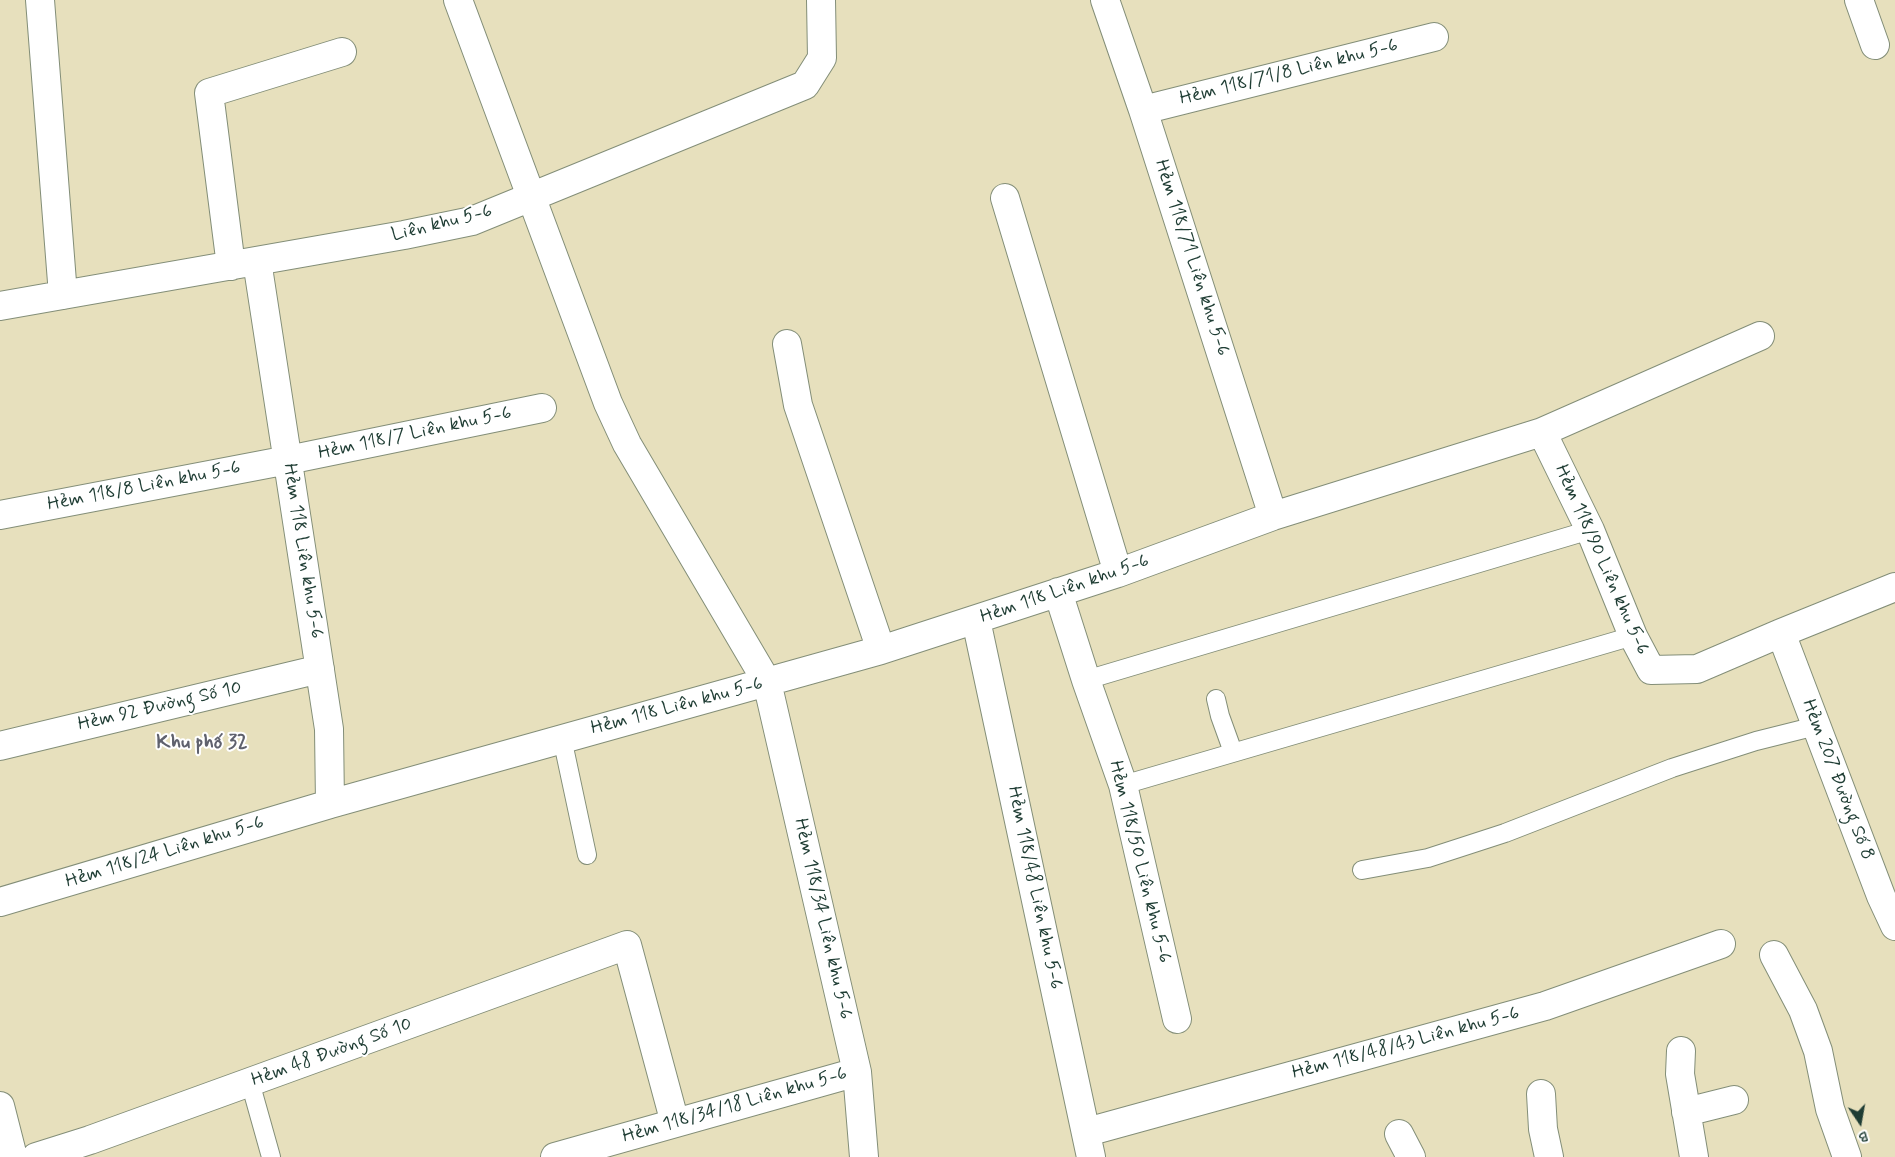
<!DOCTYPE html>
<html>
<head>
<meta charset="utf-8">
<style>
  body { margin:0 }
  #map { position:relative; width:1895px; height:1157px; overflow:hidden; background:#e7e0bd; font-family:Mynerve,sans-serif }
  canvas { display:block }
  .north { position:absolute; left:1835px; top:1097px; width:50px; height:50px; -webkit-text-stroke:4px #fff; paint-order:stroke; rotate:168deg; font-size:14px; font-weight:700; line-height:20px; text-align:center; color:#1f3d34 }
  .north::after { content:''; display:block; margin:auto; width:18px; height:22px; background:#1f3d34; clip-path:polygon(50% 0,100% 100%,50% 72%,0 100%) }
</style>
</head>
<body>
<div id="map">
<canvas width="1895" height="1157"></canvas>
<div class="north">B</div>
</div>
<script>
const ctx = document.querySelector('canvas').getContext('2d');
ctx.lineJoin = 'round';
function trace(path, color, width, dash) { ctx.strokeStyle = color; ctx.lineWidth = width; ctx.lineCap = dash ? 'butt' : 'round'; ctx.setLineDash(dash || []); ctx.stroke(path); }
function drawText(font, color, halo, rows, align = 'center') {
  ctx.font = font + ' Mynerve,sans-serif'; ctx.lineWidth = 4; ctx.setLineDash([]); ctx.textBaseline = 'middle'; ctx.strokeStyle = halo; ctx.fillStyle = color; for (const [text, x, y, turn = 0] of rows) {
    ctx.save(); ctx.translate(x, y); ctx.rotate((+turn || 0) * Math.PI / 180); ctx.textAlign = isNaN(turn) ? turn : align; if (halo) ctx.strokeText(text, 0, 0); ctx.fillText(text, 0, 0); ctx.restore();
  }
}
const lane = new Path2D(`
  M1086,680L1590,530
  M1216,699L1220,716L1233,752
  M562,738L587,855
  M1123,785L1633,636
  M1362,870L1428,858L1505,833L1672,768L1756,741L1816,726
  M250,1082L271,1157`);
const street = new Path2D(`
  M40,0L63,295
  M458,0L608,403L627,444L767,682L857,1072L864,1157
  M1105,0L1143,110L1273,516
  M1859,0L1875,45
  M1143,110L1434,37
  M1005,198L1118,573
  M257,261L329,729L330,804L881,650L1118,573L1273,516L1542,432L1760,336
  M231,266L209,93L342,52
  M0,306L404,235L472,221L805,85L822,58L821,0
  M787,344L798,405L881,650
  M1542,432L1590,530L1633,636L1651,670L1697,669L1781,633L1895,587
  M0,515L288,460L542,408
  M1058,592L1086,680L1123,785L1177,1019
  M976,620L1091,1157
  M1781,633L1881,896L1895,926
  M0,746L320,669
  M0,902L330,804
  M1774,955L1803,1010L1818,1051L1830,1109L1847,1157
  M1681,1051L1680,1074L1694,1157
  M1541,1094L1543,1129L1549,1157
  M0,1106L13,1157
  M1686,1112L1734,1100
  M1087,1132L1545,1006L1721,944
  M1399,1134L1411,1157
  M36,1157L90,1140L250,1082L627,945L675,1123
  M555,1157L857,1072`);
trace(lane, '#838e78', 20);
trace(street, '#838e78', 30);
trace(lane, '#fff', 18);
trace(street, '#fff', 28);
drawText('19px', '#1f3d34', '#fff', [
  ["Hẻm 118/71/8 Liên khu 5-6",1289,73,-14],
  ["Liên khu 5-6",442,224,-14],
  ["Hẻm 118/71 Liên khu 5-6",1191,258,72],
  ["Hẻm 118/7 Liên khu 5-6",415,434,-12],
  ["Hẻm 118/8 Liên khu 5-6",144,487,-11],
  ["Hẻm 118 Liên khu 5-6",302,551,81],
  ["Hẻm 118/90 Liên khu 5-6",1601,560,66],
  ["Hẻm 118 Liên khu 5-6",1065,590,-19],
  ["Hẻm 92 Đường Số 10",160,707,-13],
  ["Hẻm 118 Liên khu 5-6",677,707,-15],
  ["Hẻm 207 Đường Số 8",1837,780,69],
  ["Hẻm 118/24 Liên khu 5-6",165,853,-17],
  ["Hẻm 118/50 Liên khu 5-6",1139,862,76],
  ["Hẻm 118/48 Liên khu 5-6",1034,888,78],
  ["Hẻm 118/34 Liên khu 5-6",822,919,77],
  ["Hẻm 118/48/43 Liên khu 5-6",1406,1044,-15],
  ["Hẻm 48 Đường Số 10",332,1053,-20],
  ["Hẻm 118/34/18 Liên khu 5-6",735,1106,-16]
]);
drawText('bold 20px', '#5f616d', '#fff', [
  ["Khu phố 32",202,744]
]);
</script>
</body>
</html>
